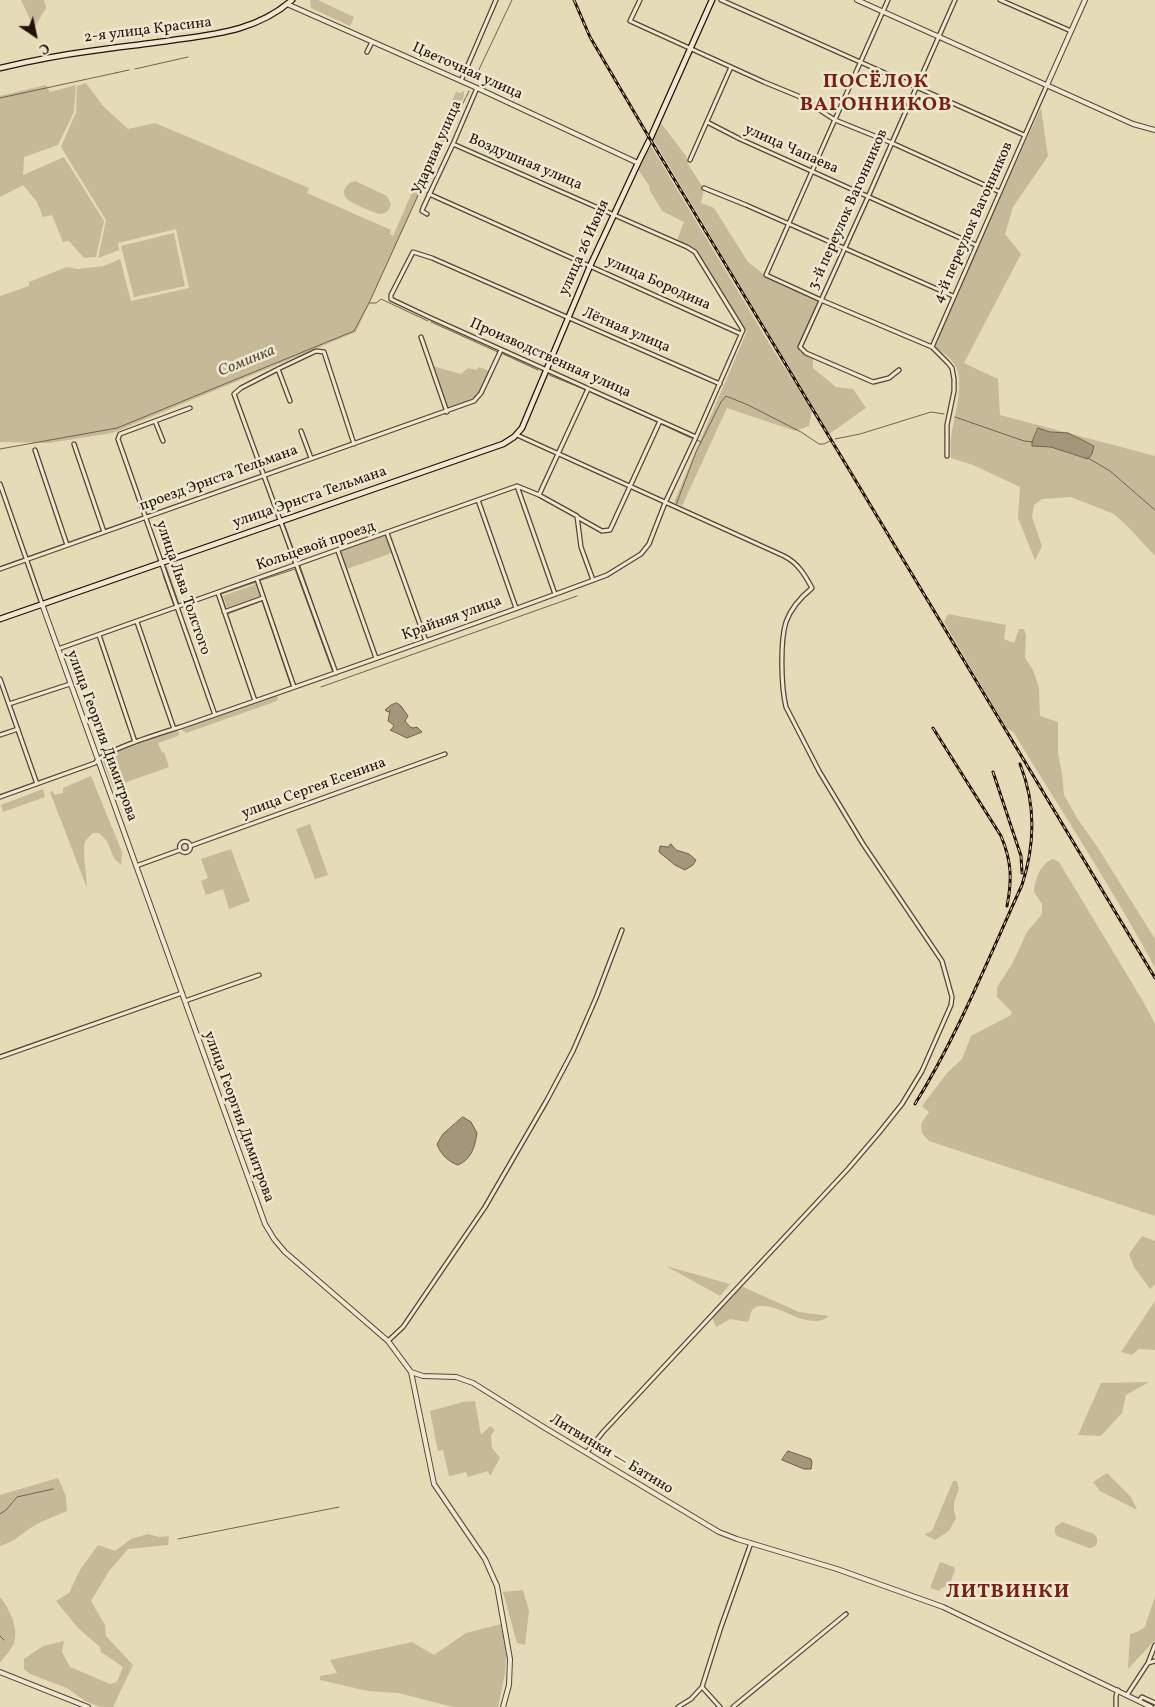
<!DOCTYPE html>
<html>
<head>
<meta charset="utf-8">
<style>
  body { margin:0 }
  #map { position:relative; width:1155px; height:1707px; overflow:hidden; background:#e5dbb6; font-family:Vollkorn,serif }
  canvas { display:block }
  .north { position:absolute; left:10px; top:10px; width:50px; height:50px; -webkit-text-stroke:4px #eee8d0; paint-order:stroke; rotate:146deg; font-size:14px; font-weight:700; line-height:20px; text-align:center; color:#261107 }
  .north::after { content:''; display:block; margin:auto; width:18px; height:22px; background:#261107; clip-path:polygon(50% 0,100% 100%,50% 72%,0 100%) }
</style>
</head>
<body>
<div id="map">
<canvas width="1155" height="1707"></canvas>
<div class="north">С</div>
</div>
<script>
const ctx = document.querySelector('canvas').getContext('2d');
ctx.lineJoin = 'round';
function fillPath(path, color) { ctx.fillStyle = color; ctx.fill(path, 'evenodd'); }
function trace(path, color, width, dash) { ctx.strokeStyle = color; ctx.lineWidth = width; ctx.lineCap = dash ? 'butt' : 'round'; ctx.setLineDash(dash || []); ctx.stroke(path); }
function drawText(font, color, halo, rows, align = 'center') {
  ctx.font = font + ' Vollkorn,serif'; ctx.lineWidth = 5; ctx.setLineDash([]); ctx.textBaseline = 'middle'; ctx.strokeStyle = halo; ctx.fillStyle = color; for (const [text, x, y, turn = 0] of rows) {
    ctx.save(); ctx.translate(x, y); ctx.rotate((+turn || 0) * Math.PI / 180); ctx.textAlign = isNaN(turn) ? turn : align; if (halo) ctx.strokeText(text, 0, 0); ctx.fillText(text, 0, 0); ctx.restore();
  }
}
fillPath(new Path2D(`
  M21,0H44L46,8L34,28Z
  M310,0H318L354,17L350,26L311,8Z
  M86,83L103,106L128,129L155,123L309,188L307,193L391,230L390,234L393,236L456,92L460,93L464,91V96L356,332L112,433L49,443L0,442V296L29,286V282L67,267L78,269L104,266L120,259L131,301L189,288L176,229L118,243L119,250L98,258L106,220L61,147L76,112L77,86Z
  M46,85L50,92L76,85L74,112L58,145L24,157L23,175L64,157L104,221L96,257L84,258L69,241L63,242L52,215L43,217L37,202L23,185L0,197V96Z
  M1041,108L1048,156L1013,207L1005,234L1021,254L964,363L998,379L1000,415L1155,456V556L1130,529L1114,514L1071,497L1042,499L1034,505L1032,517L1042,546L1035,560L1018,518L1020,487L973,465L951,458C951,452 950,445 951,439C953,418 966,384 955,365C950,357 942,352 935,347L960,287ZM1037,428L1050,432L1068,433L1094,446L1088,459L1051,447H1040L1032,442Z
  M661,123L686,156L689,166L704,189L701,203L714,208L748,262L767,277L820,301L798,348L800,352L813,358V368L836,387L853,389L866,408L829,434L653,139Z
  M651,146L770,345L812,410L809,426L795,431L727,408L682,506L674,502L747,331L695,250L677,240L684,222L662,211L649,189L650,187L638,169Z
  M355,181L387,196L391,205L388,211C384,213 384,214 380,214C374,213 351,203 347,199C340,191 347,183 355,181Z
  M174,233L185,286L134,297L121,246Z
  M432,366L461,374L468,368L476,370L479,367L489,371C477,400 477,398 448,410Z
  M386,535L392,553L347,569L340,551Z
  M256,584L261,596L227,608L223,596Z
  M948,614L1006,625L1004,639L1014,643L1019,629H1024L1026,635L1025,658L1033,670L1039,687L1040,716L1058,722V753L1062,773L1064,795L1077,818L1098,848L1155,939V968C1112,887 1061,811 1014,733L1006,727L944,622Z
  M276,695L278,698L277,701L186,733L182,730L183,728L214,717L216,719L215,717L255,703L256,705V702Z
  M176,730L179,732L178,736L158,743L162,753L164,752L169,767L113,787L102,759L106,756Z
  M91,776L122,852L121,865L114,858L107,841L99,833H93C90,836 86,839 85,842C82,849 87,877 87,888L50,792L53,791L54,795L63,793V788Z
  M43,789L45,797L3,812L1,805Z
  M310,824L328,875L315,879L296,829Z
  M231,849L250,901L229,909L223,889L206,895L201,881L208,878L201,859Z
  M1053,859L1059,862L1144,1003L1155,1024V1216L929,1141L922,1133L921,1124L929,1112L922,1106L948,1072L962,1059L971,1036L1011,1015L1012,1012L997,997V987L1012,964L1027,932L1042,914V904L1034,892C1035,879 1040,864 1053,859Z
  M1142,1236L1155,1241V1284L1150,1289L1134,1267L1129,1254Z
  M666,1266L730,1284L720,1296Z
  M741,1286L799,1312L829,1316C812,1330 788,1311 771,1307C767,1306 762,1306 758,1306L752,1310L748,1322L730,1319L716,1327L712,1317Z
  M1155,1301V1350L1139,1349L1132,1355L1121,1352Z
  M1149,1382L1126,1395L1122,1413L1101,1436L1078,1435L1101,1383Z
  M475,1401L481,1435L490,1426L495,1430L491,1435L492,1448L500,1458L490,1476L488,1471L468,1477L466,1472L449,1476L443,1450L438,1451L430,1411L463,1402Z
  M1107,1473L1131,1497L1137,1510L1100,1491L1093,1482Z
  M58,1478L66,1496L67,1511C58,1515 50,1518 41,1522C26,1529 17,1541 0,1546V1495Z
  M953,1481H957L959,1490C954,1500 952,1508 956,1518L949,1531L935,1540L924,1534L932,1531Z
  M1062,1522L1094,1534L1097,1538V1544L1094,1547L1089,1548L1057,1536L1055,1533V1527Z
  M148,1534L159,1537L169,1536L168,1545L128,1549L109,1571L91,1601L105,1625L106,1636L133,1665L113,1707H100L85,1701L67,1688L30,1674L24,1669V1659L43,1646L64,1641L62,1652L70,1667L110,1684L117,1682L123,1667L101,1652L100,1647L78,1628L56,1601L69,1593L80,1570L98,1545L115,1551L131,1539Z
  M940,1562L954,1567L955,1570L948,1589L946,1586L940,1589V1591L930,1588Z
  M523,1590L529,1611L525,1645L517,1643L503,1592Z
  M1155,1596V1640L1128,1669L1130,1634L1137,1632L1145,1627Z
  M0,1597C9,1608 19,1628 14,1643C12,1649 4,1657 0,1663Z
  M501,1624L506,1655L505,1674L498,1707H453L398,1693L368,1691L320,1680V1676L337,1673L330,1660L412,1642L434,1655L466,1633Z`), '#c5b998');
const water = new Path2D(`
  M1038,428L1050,432L1068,433L1094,446L1092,454L1088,459L1051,447L1032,446V442Z
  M397,703L401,706L408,716L405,721L410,727L413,728L417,727L422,732L407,738L390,730L392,729L394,725L388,721L390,711L388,712L385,710L391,705Z
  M671,844L676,850L689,854L696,860L693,865L685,870L675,865L659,852L660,846L668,847Z
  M463,1117L471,1122L477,1133C475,1146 472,1159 458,1165C449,1162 440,1154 437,1144L443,1134Z
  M788,1451L811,1459L812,1463L811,1469H804L782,1460Z`);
fillPath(water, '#a4967a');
trace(water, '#72614c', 1);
trace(new Path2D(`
  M135,69L188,57
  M474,80L512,0
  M0,98L129,70
  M422,186L469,91
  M370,303H376L381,299L428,321
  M431,322L498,352
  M501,353L538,370
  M549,375L586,390
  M588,391L657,422
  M955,417L1024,441L1033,442
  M661,424L691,438
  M835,439L860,434L931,412L944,414
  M697,440L701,442
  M0,449L117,428L354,331L369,303L420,191
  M1088,458L1110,471L1155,510
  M676,505L696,452L721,402L726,396L748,405L801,432L819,444H824L830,441
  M284,523L298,562
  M280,524L293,563
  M300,566L332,658
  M166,567L179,604
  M163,575L174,606
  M258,581L295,569L332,670
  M260,581L295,684
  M226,610L221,594L256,582
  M226,611L227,614L262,601L291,686
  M321,687L577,596
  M0,1514L6,1510L17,1497L53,1489
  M178,1539L339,1507
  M0,1636L4,1640`), '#72614c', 1);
const minor = new Path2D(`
  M640,0L630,21L764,82L798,96L835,120L892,143L1000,192
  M721,0L1024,135
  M888,0L766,275L821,300L932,347L948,363L952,368L954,379V391L947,425V456
  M1000,0L1071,31
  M367,52L372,42
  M461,81L496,0
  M707,122L740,139L976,245
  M690,160L731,67
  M704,188L746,205L953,296
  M429,194L741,334
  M427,214L422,211L423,208L453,144L477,88
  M421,337L447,412
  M932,347L1047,85
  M278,369L290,401
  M899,370L889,378L873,382L806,353L800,347L868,197L955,0
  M190,408L120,434L118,439L215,715
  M155,421L163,441
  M301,431L311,458
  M517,435L784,556C798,563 805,575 812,588C801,597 791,608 786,622C780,641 781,687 786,707L819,771L863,844L942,961L952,997L951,1005L922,1071L902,1104L878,1134L848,1169L603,1432L587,1452
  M696,437L431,318L395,301L391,299V295L413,252L432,258L720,384
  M74,444L104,532
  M35,450L67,545
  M0,484L42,604
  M517,486L555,594
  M539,495L588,389
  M478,500L516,608
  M577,517L602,531L610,530L660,421
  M387,533L426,641
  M338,551L376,658
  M0,569L474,401L481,393L501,350
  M257,579L294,687
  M218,593L255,701
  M224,612L263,598
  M137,622L174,729
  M99,635L135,742
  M58,649L517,486L539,495L577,516L581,547L593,580
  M336,673L234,394L241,388L278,369L316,351L324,352L354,444
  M0,679L37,784
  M9,704L70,684
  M0,735L18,729
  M0,797L95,763C107,748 169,731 189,724C329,675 469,627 607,575L641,554L649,544L665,503L696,437L743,330L695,252L687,247L453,144
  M179.5 847a5.5 5.5 0 1 1 11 0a5.5 5.5 0 1 1-11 0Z
  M190,846L445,754
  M136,866L180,850
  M185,1001L259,975
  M0,1057L182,993
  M388,1341L403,1327L485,1207L547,1100L573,1051L596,998L622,930
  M1148,1663L1155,1645
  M702,1687L720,1707
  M1127,1695L1148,1663L1155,1661
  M1139,1701L1142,1697L1155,1703
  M678,1707L691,1699L702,1687L721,1627L751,1543
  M733,1707L846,1614
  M1116,1707V1696L1118,1690`);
const tertiary = new Path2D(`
  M857,0L1133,124L1155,130
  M287,4L477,88L638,163
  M1047,85L1085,0
  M42,604L265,1224L274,1239L285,1252L388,1341L411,1372L434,1484L485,1559L497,1586L510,1659L509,1685L503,1707
  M411,1372L423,1376L456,1377L473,1383L545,1428L719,1532L737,1539L837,1569L943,1607L1151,1707
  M0,1672L88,1707`);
const secondary = new Path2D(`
  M0,68C30,61 60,55 91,51C119,47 147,44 174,40C218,34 258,30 292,0
  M0,619L503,444L514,437L522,428L590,266L638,163L650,139L712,0`);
trace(minor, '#564433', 5.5);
trace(tertiary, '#564433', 6);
trace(secondary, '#261107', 7);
trace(minor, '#eee8d0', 3);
trace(tertiary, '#eee8d0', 4);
trace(secondary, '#eee8d0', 4.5);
const rail = new Path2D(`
  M574,0L590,37L650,139L1155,978
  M933,728L1001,836C1012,862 1012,880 1007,906
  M993,772L1021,856L1022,873
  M915,1104C958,1035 988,959 1022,885C1035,845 1036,804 1020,764`);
trace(rail, '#261107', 3);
trace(rail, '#eee8d0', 1, [4]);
drawText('15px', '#261107', '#eee8d0', [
  ["2-я улица Красина",148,31,-7],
  ["Цветочная улица",467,72,24],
  ["Ударная улица",438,148,-66],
  ["улица Чапаева",791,150,24],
  ["Воздушная улица",525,163,23],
  ["3-й переулок Вагонников",849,210,-66],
  ["4-й переулок Вагонников",974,223,-66],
  ["улица 26 Июня",585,248,-66],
  ["улица Бородина",658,284,24],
  ["Лётная улица",626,331,23],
  ["Производственная улица",550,359,24],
  ["проезд Эрнста Тельмана",219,479,-20],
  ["улица Эрнста Тельмана",310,498,-19],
  ["Кольцевой проезд",316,547,-19],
  ["улица Льва Толстого",182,588,71],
  ["Крайняя улица",452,619,-20],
  ["улица Георгия Димитрова",101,736,70],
  ["улица Сергея Есенина",314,789,-20],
  ["улица Георгия Димитрова",238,1117,70],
  ["Литвинки — Батино",611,1455,31]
]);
drawText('italic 16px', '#5f4d3b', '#eee8d0', [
  ["Соминка",247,362,-22]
]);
ctx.letterSpacing = '1px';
drawText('bold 20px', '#7a1f14', '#eee8d0', [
  ["ПОСЁЛОК",876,83],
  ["ВАГОННИКОВ",876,106],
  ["ЛИТВИНКИ",1008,1593]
]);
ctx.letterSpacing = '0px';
</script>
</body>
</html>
